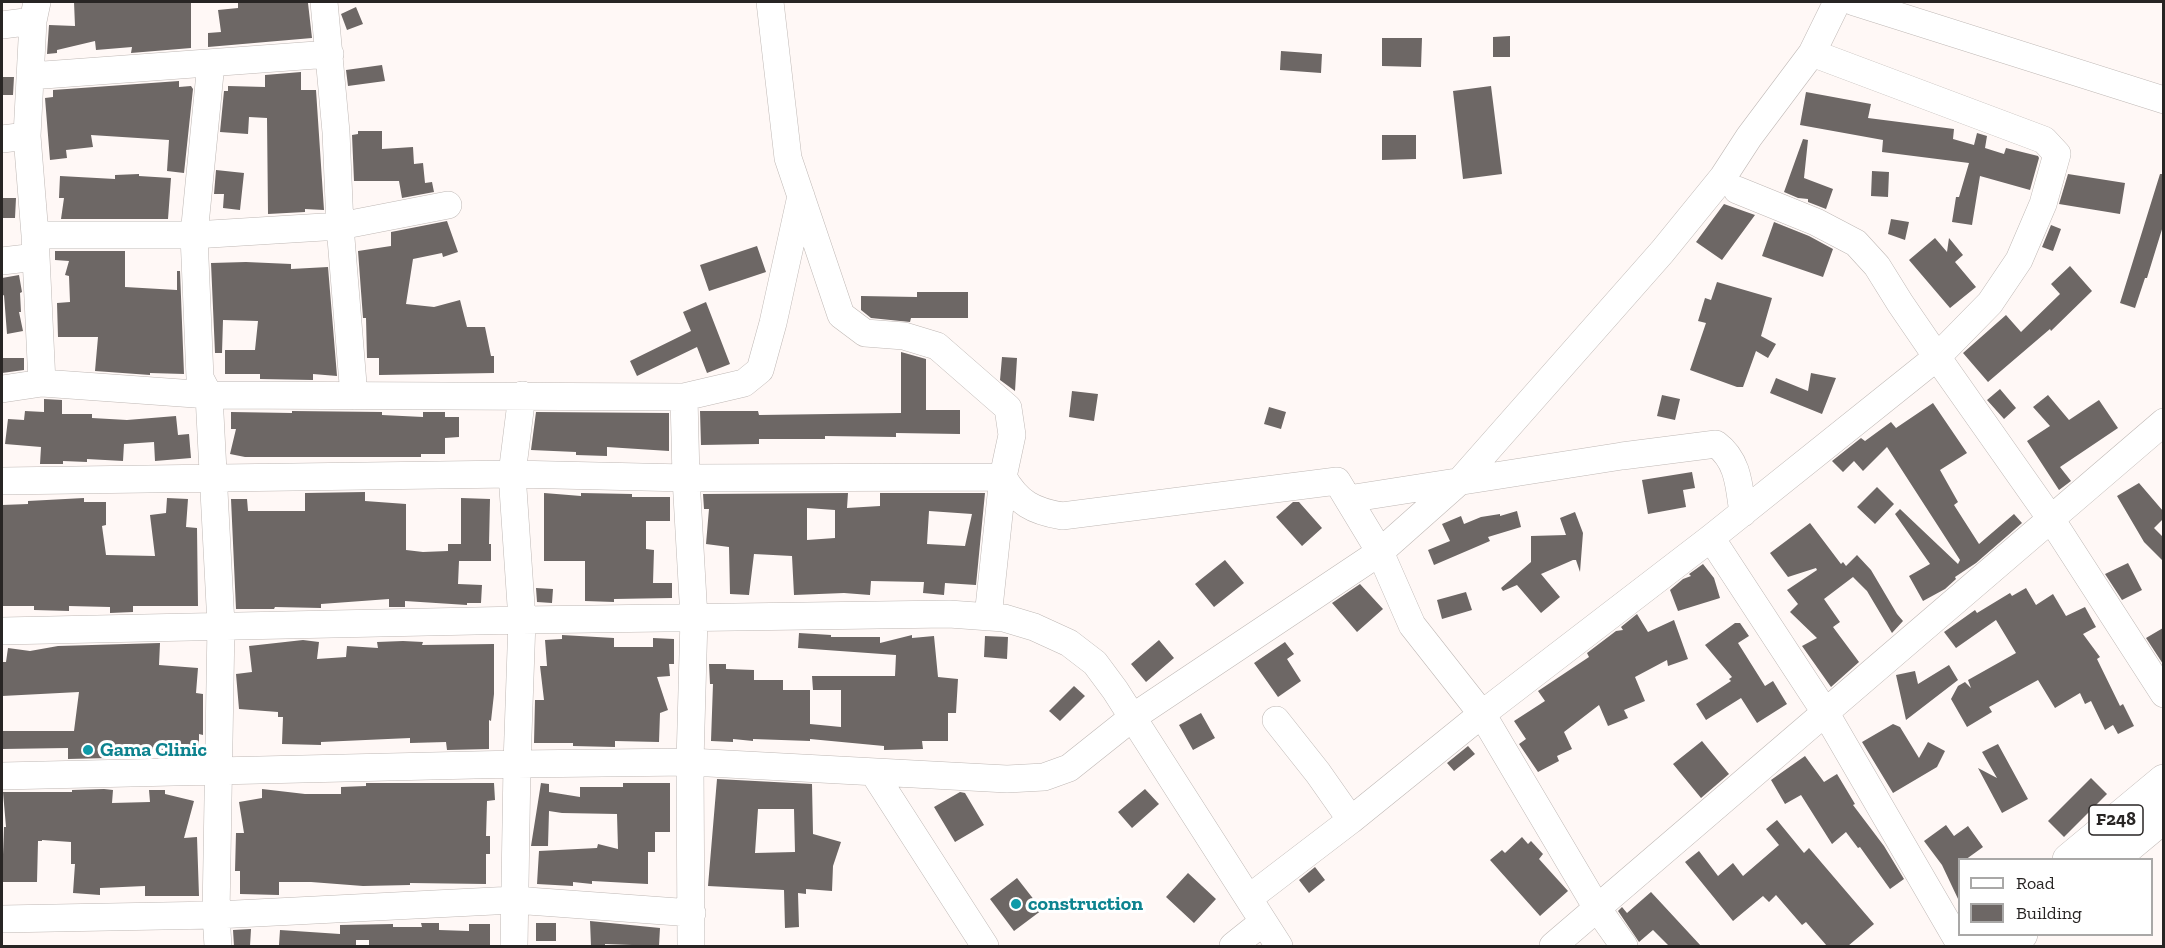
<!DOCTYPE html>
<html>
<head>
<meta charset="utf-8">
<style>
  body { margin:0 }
  #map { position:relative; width:2165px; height:948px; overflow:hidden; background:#fff8f6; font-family:"Zilla Slab",serif }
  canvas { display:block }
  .frame { position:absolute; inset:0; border:3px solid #282524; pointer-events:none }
  .legend { position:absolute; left:1958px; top:858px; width:195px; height:78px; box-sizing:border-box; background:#fff; border:2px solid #a9a8a7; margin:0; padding:8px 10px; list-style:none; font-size:18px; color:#282524 }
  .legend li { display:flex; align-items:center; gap:12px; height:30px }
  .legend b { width:30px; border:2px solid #a9a8a7 }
</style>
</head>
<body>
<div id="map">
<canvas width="2165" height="948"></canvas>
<div class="frame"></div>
<ul class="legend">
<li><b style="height:8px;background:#fff"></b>Road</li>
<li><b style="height:16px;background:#6d6765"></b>Building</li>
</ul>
</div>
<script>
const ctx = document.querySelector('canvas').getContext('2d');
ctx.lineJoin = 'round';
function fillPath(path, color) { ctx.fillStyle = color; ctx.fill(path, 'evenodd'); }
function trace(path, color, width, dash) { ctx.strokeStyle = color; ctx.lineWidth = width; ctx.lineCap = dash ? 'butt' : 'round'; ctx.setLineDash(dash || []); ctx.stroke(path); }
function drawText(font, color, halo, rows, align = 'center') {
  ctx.font = font + ' "Zilla Slab",serif'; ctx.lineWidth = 6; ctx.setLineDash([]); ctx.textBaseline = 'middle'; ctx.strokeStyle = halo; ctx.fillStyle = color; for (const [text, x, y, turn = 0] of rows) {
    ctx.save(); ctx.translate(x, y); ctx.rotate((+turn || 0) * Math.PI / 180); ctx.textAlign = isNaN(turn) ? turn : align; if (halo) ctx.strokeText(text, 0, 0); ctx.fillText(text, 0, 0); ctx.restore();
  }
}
fillPath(new Path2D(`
  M74,2H191V48L131,53L132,47L96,50L95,41L57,50V53L47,54L49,25L75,26Z
  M238,2L308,3L312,38L208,47V33L221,32L218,10L238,8Z
  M356,7L363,24L347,30L341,14Z
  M1510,36V57H1493V37Z
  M1382,38H1422L1421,67L1382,66Z
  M1281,51L1322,54L1321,73L1280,70Z
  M382,65L385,81L348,86L346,70Z
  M301,72V90H316L324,210L305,209V212L268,214L267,118L249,117L248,134L220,132L224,91H228V86L265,87V75Z
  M2,77H14L13,95H2Z
  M179,81V87L191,86L193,89L184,173L167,171L169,140L91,135L93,147L66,150L67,158L50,160L45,98L53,97V90Z
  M1491,86L1502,174L1463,179L1453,91Z
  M1806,92L1871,104L1868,118L1954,129L1953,139L1974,145L1977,133L1987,136L1985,148L2004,154L2006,148L2038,156L2039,158L2030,190L1980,176L1972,225L1952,222L1956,197H1959L1969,163L1882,152L1883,140L1800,125Z
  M358,131H382V149L413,147L414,164L423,163L425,183L432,182L434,192L402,198L399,181H354L352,135L358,134Z
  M1382,135H1416V159L1382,160Z
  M1803,139L1808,140L1804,178L1833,189L1826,209L1808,202V199L1798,198L1784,192Z
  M216,170L244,173L240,210L223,208L224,194H214Z
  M1872,171L1889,172L1888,197L1871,196Z
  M139,174V176L171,178L168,219H61L64,198H59L60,176L115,179V175Z
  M2068,174L2125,183L2120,214L2059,204Z
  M2160,174H2163V226L2147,278H2145L2135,308L2120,303Z
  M2,198H16L15,218H2Z
  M1724,204L1755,215L1722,260L1696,242Z
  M1891,219L1909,222L1905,240L1888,234Z
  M447,221L458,252L443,257L442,253L413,259L406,304L434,307L460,300L467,327H485L491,356H494V373L379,375V358H367L366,318H363L358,251L391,246V232Z
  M1774,222L1809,236L1833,249L1823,277L1762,256Z
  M2051,225L2061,229L2053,251L2042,247Z
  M1935,238L1947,252L1949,238L1963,255L1955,262L1976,287L1950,308L1909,260Z
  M757,246L766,272L709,291L700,265Z
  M55,251H125V287L177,290V271H180L184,374L150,373V375L95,371L98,337H58L57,303L70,302L69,276L65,275L69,261L55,260Z
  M246,262L291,264V269L328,267L337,376L313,374V380L260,379V374H225V350H255L258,321L223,320L222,353H215L211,263Z
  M2070,266L2092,291L2051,331L2050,329L1988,382L1963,353L2006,315L2021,332L2060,294L2051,284Z
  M19,275L22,292L20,293L21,312H19L23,331L7,334L4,295L2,296V278Z
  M1717,282L1772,298L1761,336L1776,344L1768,358L1756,351L1743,387H1737L1690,370L1706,323L1698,321L1705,298L1711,300Z
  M917,292H968V318H911L910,322L871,318L861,310V296L917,297Z
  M706,302L730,364L707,373L697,347L637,376L630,361L691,331L683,312Z
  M901,352L926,359V410H960V434L896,433V437L825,436V439H759V444L701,445L700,411H758L759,415L901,413Z
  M1002,357L1017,358L1015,391L1000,380Z
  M2,358H24V370L2,373Z
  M1811,373L1836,378L1822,414L1770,393L1776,378L1808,391Z
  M2000,389L2016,408L2004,419L1987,400Z
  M1072,391L1098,394L1094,421L1069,417Z
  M1662,395L1680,399L1675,420L1657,416Z
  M2048,395L2069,420L2099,400L2118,428L2060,467L2071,481L2059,490L2027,441L2050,426L2033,407Z
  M44,399L62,400V414H92V418L127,420L176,416L178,435L189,434L191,458L155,461L154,442L124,444L123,461L87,459V462L63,461V464H40L41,447L5,444L8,419L24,420L25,411L44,412Z
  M1933,403L1967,453L1940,470L1958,502L1954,505L1979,544L2014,514L2022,523L1976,563L1955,577L1956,579L1945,589L1923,601L1909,576L1930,564L1895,514L1900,509L1958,564L1960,560L1887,447L1863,471L1854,461L1843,472L1832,461L1861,438L1865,441L1891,422L1896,428Z
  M1269,407L1286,412L1281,429L1264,424Z
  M292,411L382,412V415L423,417V412H445V417H459V437L445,438V454H421V457H245L230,454L236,429H231V412L292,413Z
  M536,412L669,413V451L607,447V456L576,455V452L531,450Z
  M1692,472L1695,488L1683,490L1686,507L1648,514L1642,480Z
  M2139,483L2163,511V519L2154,528L2163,537V561L2144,542L2117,496Z
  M1877,487L1894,504L1875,524L1857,507Z
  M365,492V501L406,504V550L423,552L448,551V544H461V498L490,499L489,544H491V561H459L458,584L482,585L481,603H467V605L405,601V607H389V599L321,604V608L275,607L274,609H236L231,499H247L248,511H305V493Z
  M544,493L581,496V493L632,494V497H670V521H646V549L654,550L653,583H672V598L614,599V602L585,601V561H544Z
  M848,493L847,508L880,506V493H985L976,585L945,583L944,595L923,593L924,582L871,581L870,595L844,593L794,595L792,556L754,554L749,595L730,594L729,547L706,544L709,509H704L703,494ZM807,508L835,510V538L807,540ZM929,511L972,514L965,546L927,544Z
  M84,498V502H106V525L102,526L106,555L155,556L150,515L166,513L167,498L188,499L186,527L197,528L198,606H133V612L110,613V607L69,606V611L34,610V606H2V505L28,504V501Z
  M1293,502H1299L1322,528L1302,546L1276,517Z
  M1517,511L1521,527L1488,537L1490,541L1434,565L1428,550L1450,541L1442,524L1461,516L1464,524L1481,517L1500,514V516Z
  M1575,512L1583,533L1580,572L1576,560H1573L1541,574L1560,597L1541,613L1517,585L1503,591L1501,588L1531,562V536L1566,535L1560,518Z
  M1810,523L1841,564L1843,562L1846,566L1857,555L1871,570L1897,614L1903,621L1892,633L1867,591L1853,577L1824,599L1840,622L1833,627L1859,662L1831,687L1802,646L1817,638L1790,612L1798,604L1787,590L1817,570L1816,568L1788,577L1770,553Z
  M1225,560L1244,583L1214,607L1195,584Z
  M2128,563L2142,590L2122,600L2105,574Z
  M1703,564L1714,578L1720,598L1678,611L1670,590L1683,579L1691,576L1689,574Z
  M1360,584L1383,609L1357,632L1332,603Z
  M536,588L553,589L552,603L537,602Z
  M2026,588L2036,605L2053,594L2066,616L2085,607L2096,627L2083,634L2100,657L2097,659L2120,706L2123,704L2134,726L2118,734L2113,725L2105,730L2091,701L2085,704L2080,693L2055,708L2038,680L1989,707L1992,712L1967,727L1951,699L1958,686L1965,682L1971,688L1968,680L2016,653L1996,620L1956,648L1944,632L1975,610L1977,613L2010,593L2012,596Z
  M1466,592L1472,610L1442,619L1437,600Z
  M1637,614L1648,632L1674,620L1688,659L1668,666L1667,660L1635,677L1645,701L1624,710L1628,718L1608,726L1599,705L1564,732L1572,749L1557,756L1559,761L1538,772L1519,744L1526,739L1514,721L1545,701L1538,691L1589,657L1587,653L1616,631L1623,630L1621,627Z
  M1735,623H1740L1749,636L1738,643L1765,686L1773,681L1787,704L1757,723L1741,698L1706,720L1696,704L1731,681L1729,679L1732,677L1705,645Z
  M2163,628V664L2146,638Z
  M799,633L831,635V637H880V643L912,635V638L934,636L938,677L958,679L956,713H948V741H922L923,749L884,750V746L810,739V741L753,739V741L733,739V742L711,741L713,684H710L709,664H726V669L754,670V680H783V690H810V724L841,727V690H813L812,676H895L896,655L798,648Z
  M562,635L614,638V647H653V638L674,639V664H669L670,676L657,677L668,710L660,713L659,742L615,741V747L573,746V743H534L535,700H544L540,666H547L545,640L562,639Z
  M985,636L1008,637L1007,659L984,657Z
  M303,640L319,642L317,659L346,657L347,646L378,648L377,642L403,641L423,642L422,645L494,644V694L491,721L489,720V749L447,750L446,742L410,743V738L321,742V745L282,744L283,717H278V712L239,709L236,674L252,672L249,646Z
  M1159,640L1174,658L1146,682L1131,664Z
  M1285,642L1294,654L1287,659L1301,681L1278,697L1254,663Z
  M160,643L159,665L198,668L196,693L203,694V735L199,734V750H151V753H109V758L68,759V748L2,749V731H74L79,692L2,696V662H6L8,648L30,651L58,646Z
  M1949,665L1958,680L1906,720L1896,675L1915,671L1918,684Z
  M1074,686L1085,696L1060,721L1049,711Z
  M1201,713L1215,738L1193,750L1179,725Z
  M1893,724L1900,727L1919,758L1928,742L1945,751L1937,767L1893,793L1862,742Z
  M1702,741L1729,774L1701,798L1673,764Z
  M1998,744L2028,799L2002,813L1978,768L1997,778L1982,752Z
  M1468,746L1475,754L1454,771L1447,763Z
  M1805,756L1824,782L1837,774L1855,804L1853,805L1884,846L1904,879L1890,889L1860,847L1858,848L1846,832L1832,844L1801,795L1785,804L1771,780Z
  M2091,778L2107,794L2064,837L2048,821Z
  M717,779L812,784L813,834L841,842L833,866L832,891L806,889V894L798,893L799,927L785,928L784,890L708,886ZM758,809H794L795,852L755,853Z
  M366,783H494L495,800L487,801L486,836H490V854H486V884L410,883V885L363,886L311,882H279V895L240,894V871H235L236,833H244L239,802L262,798V789L305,794H341V787L366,786Z
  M541,783L549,784V792L580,797V787H623V783H670V832H655V852H648V884L592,881V884L573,882V886L537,884L539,851L597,848L598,844L618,849L617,814L562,813L549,811L548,846H531Z
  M104,789L113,790L112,803L150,802L149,790H165V794L194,801L184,838L197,837L199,896H145V886L100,888V895L73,893L75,864H71V842L42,840V841H38L37,882H2L4,827H6L3,792H72V790Z
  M1145,789L1159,804L1132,828L1118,812Z
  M960,792L965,793L984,825L955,842L934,807Z
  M1777,820L1804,853L1809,848L1874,924L1848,946H1827L1806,922L1802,925L1776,895L1769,902L1763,896L1733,921L1685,862L1699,851L1718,876L1733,863L1743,876L1779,845L1766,829Z
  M1946,825L1954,836L1968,826L1983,847L1965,860H1959V901L1942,865L1924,841Z
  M1522,837L1528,844L1531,841L1543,854L1539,859L1568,891L1540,916L1490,860L1502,850L1505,853Z
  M1315,867L1325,880L1309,893L1299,880Z
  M1188,873L1216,899L1194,923L1166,897Z
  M1017,878L1042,910L1014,931L990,899Z
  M1651,892L1701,946H1669L1653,930L1639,942L1618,911L1622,907L1627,913Z
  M590,921L660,928L659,946L605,944V946H591Z
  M421,923H439V930L469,931V924H490V946H369V940H356V946L279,945L280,930L340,934V925L393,924V927H422Z
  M536,923H556V941H536Z
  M251,929L250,946H234L233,930Z`), '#6d6765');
const minor = new Path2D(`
  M37,2L33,21L27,136L35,235L42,383
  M324,2L336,132L340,226L354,396
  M1854,2L2164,100
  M2,25L33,21
  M211,63L194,235L200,378L209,395L221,625L216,915L218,946
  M30,76L330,54
  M2,139L27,136
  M1737,190L1816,222L1856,243L1877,266L1900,303L1937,357L2051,519L2164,694
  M35,235H194L340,226L448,205
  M2,261L36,257
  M2,389L42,383L209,395L684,397L744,383L760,370L773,323L801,196
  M684,397L686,478L694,618L690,762L691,946
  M2,481L512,474L686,478L1003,477L1012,435L1008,408L937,346L904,336L865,333L841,315L788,158L770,2
  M1348,499L1622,456L1716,444C1739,461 1739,487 1743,513
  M1711,538L1825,712L1961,946
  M988,617L1003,477C1018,503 1033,511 1062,516L1337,481L1380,552L1412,625L1482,714L1597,908L1624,946
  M2,631L522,620L949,614L1004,618L1034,627L1069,643L1095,663L1115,690L1279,946
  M1276,720L1318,773L1351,820
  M873,772L985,946
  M2,776L517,764L690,762L1007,779L1044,777L1069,768L1133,717L1380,552L1460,481L1662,252L1723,177L1749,137L1812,53L1837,2
  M1249,898L1351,820L1482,714L1711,538L1937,357L1990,303L2019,260L2043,204L2057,154L2044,140L1812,53
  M2,919L216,915L514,900L692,913
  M514,946L517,764L522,620L512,474L522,395
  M1233,946L1263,922
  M1553,946L2164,422`);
const major = new Path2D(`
  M2069,860L2164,781
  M2111,860L2164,816
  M1965,946L1980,934
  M2006,946L2021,934`);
trace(minor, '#bfb8b5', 28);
trace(major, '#bfb8b5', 34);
trace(minor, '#fff', 27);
trace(major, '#fff', 33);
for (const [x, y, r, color] of [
  [88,750,6,"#0f9aa8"],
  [1016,904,6,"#0f9aa8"]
]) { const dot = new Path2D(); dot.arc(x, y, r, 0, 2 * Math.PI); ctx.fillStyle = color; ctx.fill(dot); trace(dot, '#fff', 2); }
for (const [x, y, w] of [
  [2116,820,54]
]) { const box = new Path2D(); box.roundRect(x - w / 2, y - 15, w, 30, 4.5); ctx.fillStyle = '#fff'; ctx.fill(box); trace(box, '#282524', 1.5); }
drawText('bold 18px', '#282524', null, [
  ["F248",2116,820]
]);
drawText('bold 20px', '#0d838f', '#fff', [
  ["Gama Clinic",100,750],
  ["construction",1028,904]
], 'left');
</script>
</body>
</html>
